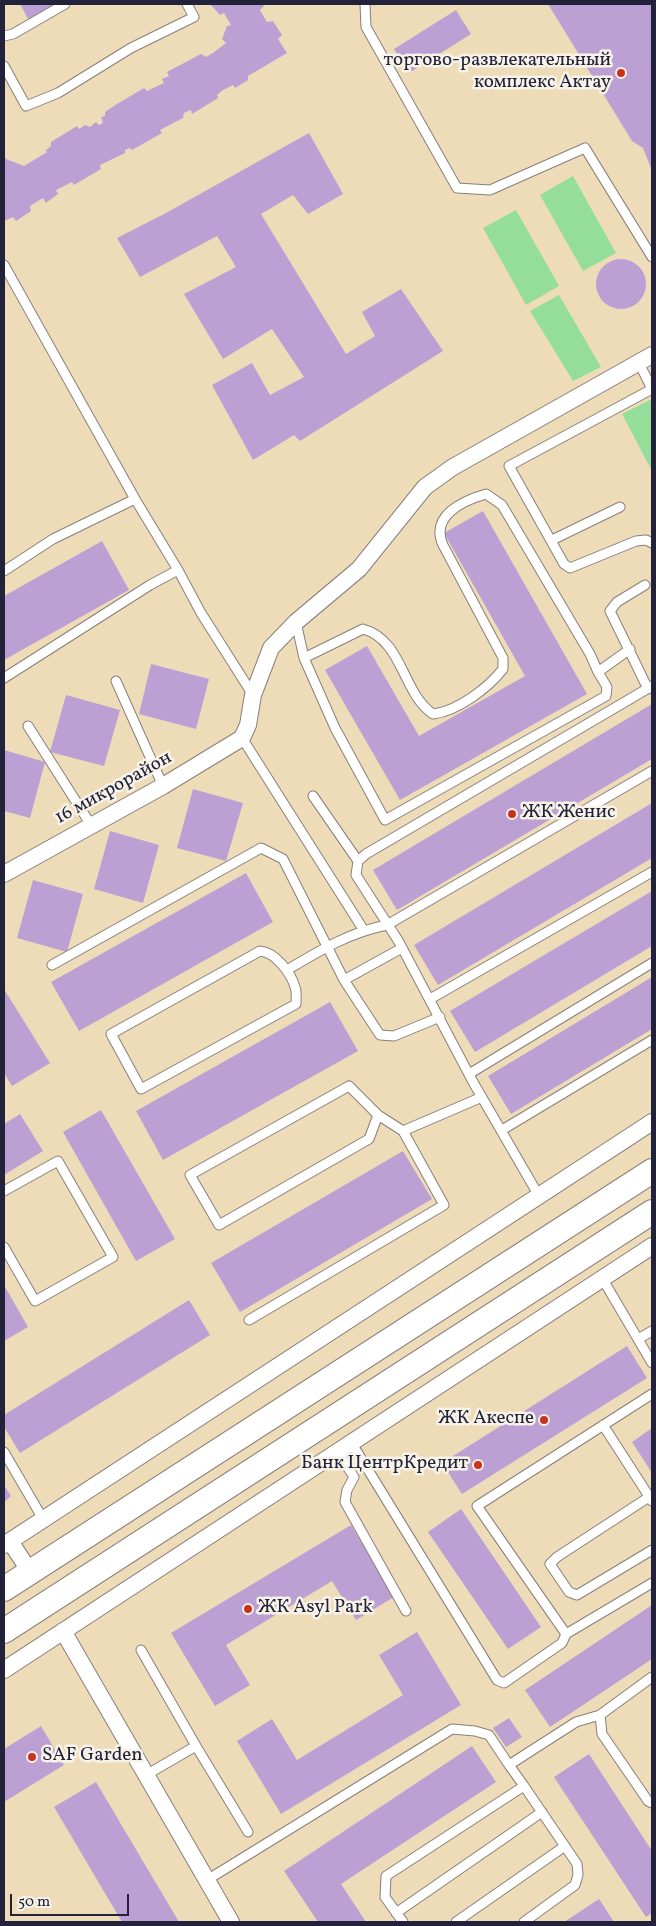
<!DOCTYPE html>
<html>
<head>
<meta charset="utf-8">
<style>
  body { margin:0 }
  #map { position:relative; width:656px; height:1926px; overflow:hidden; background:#eedcb9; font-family:Vollkorn,serif }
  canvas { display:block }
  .frame { position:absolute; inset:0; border:5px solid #22223b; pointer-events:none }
  .scale { position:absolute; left:10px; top:1894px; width:119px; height:22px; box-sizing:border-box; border:2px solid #22223b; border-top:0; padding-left:6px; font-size:15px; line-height:18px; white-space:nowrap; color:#22223b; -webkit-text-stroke:4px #f7f3e8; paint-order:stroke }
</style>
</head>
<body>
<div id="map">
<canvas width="656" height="1926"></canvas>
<div class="frame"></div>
<div class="scale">50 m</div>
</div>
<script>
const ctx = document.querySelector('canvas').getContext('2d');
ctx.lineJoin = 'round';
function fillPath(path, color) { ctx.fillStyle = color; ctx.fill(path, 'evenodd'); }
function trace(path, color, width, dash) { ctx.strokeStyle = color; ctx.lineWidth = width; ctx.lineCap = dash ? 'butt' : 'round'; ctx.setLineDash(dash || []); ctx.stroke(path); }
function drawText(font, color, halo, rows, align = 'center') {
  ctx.font = font + ' Vollkorn,serif'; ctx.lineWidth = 5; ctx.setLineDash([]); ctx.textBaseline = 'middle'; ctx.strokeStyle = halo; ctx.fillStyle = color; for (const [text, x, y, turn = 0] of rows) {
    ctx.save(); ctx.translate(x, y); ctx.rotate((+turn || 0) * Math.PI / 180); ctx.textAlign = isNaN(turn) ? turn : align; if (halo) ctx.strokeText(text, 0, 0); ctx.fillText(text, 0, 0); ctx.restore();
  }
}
fillPath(new Path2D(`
  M573,176L616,253L583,271L540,195Z
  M516,210L559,286L526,305L483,228Z
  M559,295L601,367L573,381L530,311Z
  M652,399V471L622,414Z`), '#95de99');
fillPath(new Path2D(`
  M20,4H57L28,19Z
  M210,4H263L264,6L260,10L267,22L273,21L282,35L278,39L287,53L248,76V80L235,88L233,85L223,90L217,95L218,98L192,114L191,110L184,113L183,118L160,130L162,133L132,150L130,148L125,150V153L100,165L101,169L74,185L72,182L56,190L58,194L46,203L43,198L30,206L31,211L16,221L13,217L4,221V156L6,159L24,166L47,152L46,150L51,146V142L77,126L79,129L85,125L90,127L96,122L99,125L103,123L101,117L105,116V112L117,104L144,88L147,91L164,83L162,79L169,76L167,72L201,54L206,57L213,53L226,43L222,39L227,26L231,25L224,13L220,15Z
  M548,4H652V171L643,148L632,141Z
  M456,10L471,34L409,73L394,49Z
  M309,133L343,194L308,214L293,195L261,214L346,354L375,336L362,312L401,289L443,351L300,441L294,435L253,460L212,385L252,363L270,395L304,377L272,329L223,359L184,294L236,267L217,236L140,277L117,238L166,213Z
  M596 284a25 25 0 1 1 50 0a25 25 0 1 1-50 0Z
  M483,511L587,694L400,800L325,670L367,646L419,736L525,676L444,533Z
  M102,541L129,590L4,660V596Z
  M151,664L209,679L196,729L139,714Z
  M66,695L120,710L104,766L50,752Z
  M652,704V759L397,910L373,870Z
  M4,750L45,762L30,818L4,811Z
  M193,789L243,803L226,861L177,848Z
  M652,803V858L438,985L414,945Z
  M110,831L159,845L143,903L94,889Z
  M246,873L273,922L79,1031L51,982Z
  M33,880L83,894L67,952L17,938Z
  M652,891V946L475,1052L450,1011Z
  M652,977V1029L511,1114L488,1076Z
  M4,989L50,1063L12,1086L4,1073Z
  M330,1002L358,1051L163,1160L136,1111Z
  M101,1110L175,1239L136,1261L63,1132Z
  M20,1114L43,1151L4,1175V1124Z
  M403,1151L432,1199L240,1312L211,1263Z
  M4,1285L28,1327L4,1341Z
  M189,1300L210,1335L20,1453L4,1427V1415Z
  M627,1346L647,1378L462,1494L442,1463Z
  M652,1428V1473L632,1442Z
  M4,1485L11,1496L4,1502Z
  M461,1509L541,1627L508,1649L428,1532Z
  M351,1525L394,1597L356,1620L332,1581L226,1645L250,1685L215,1706L171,1633Z
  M652,1605V1659L550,1727L525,1690Z
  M417,1632L461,1705L281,1814L237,1741L272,1719L297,1760L403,1695L379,1655Z
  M509,1718L522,1737L506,1747L493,1728Z
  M41,1726L64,1765L4,1802V1749Z
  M472,1746L496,1782L341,1884L366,1922H318L284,1871Z
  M589,1754L652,1851V1913L646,1917L554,1777Z
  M96,1782L179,1922H122L54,1807Z
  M599,1899L614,1922H564Z`), '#bca0d4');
const lane = new Path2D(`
  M365,4L366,27L457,188L490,190L585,148L652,257
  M4,36L13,34L65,4
  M4,66L26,106L58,93L131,48L194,17L187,4
  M4,265L135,499L53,539L4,571
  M639,363L652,389
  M652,389L509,466L564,564L570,568L636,541L646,540L652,543
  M135,499L178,570
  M552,540L620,507
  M645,585L617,602L610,611L648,689
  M296,622L304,658L363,629C403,640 402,693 433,714C458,711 488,688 503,669V658L443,545C430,516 462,501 486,494L502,505L590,654L598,672L630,649
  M304,658L335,728L385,820L606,696L607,687L598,672
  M4,678L150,585L178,570L201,613L253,695
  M116,681L163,786
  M28,726L91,825
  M242,738L363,929
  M313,796L358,861
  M402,948L344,980L380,1035L394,1036L440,1017
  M260,951C275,952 291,973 295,987C297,992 296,998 296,1004L141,1089L111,1034Z
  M52,965L261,848L283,859L344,980
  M287,970C319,951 350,932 387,925L652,771
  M430,999L652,872
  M469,1074L652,963
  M378,1115L349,1086L190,1175L219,1225L369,1139L378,1115L403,1131L482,1097
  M502,1130L652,1040
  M4,1191L58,1161L113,1257L35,1301L4,1247
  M539,1196L473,1082L399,942L356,875L358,861L366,854L652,686
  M602,1278L652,1363
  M249,1320L444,1205L403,1131
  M638,1339L652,1331
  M603,1425L652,1501
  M351,1442L497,1680L504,1683L562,1643L566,1634L477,1506L652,1394
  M337,1451L354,1477L347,1490L345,1502L406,1611
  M4,1452L43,1519
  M649,1497L557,1557L550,1564L569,1592L577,1595L652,1550
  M566,1634L652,1583
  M141,1650L196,1746L146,1775
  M600,1715L602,1734L648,1801L652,1803
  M196,1746L248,1832
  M207,1880L452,1729L475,1731L489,1735L509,1765
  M396,1913L542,1812
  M403,1922L385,1897L386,1876L524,1786L509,1765L576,1722L600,1715L652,1677
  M456,1922L565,1846
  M524,1922L575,1885L578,1875L577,1864L524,1786`);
const street = new Path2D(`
  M4,874L163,786L242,738L248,725L253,695L271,648L296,622L359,569L425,487L453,467L652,355
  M10,1541L30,1572
  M4,1545L652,1122
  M63,1631L231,1922
  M4,1670L652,1246`);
const secondary = new Path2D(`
  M4,1589L652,1171
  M4,1631L652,1212`);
trace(lane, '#887f7a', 11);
trace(street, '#887f7a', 18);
trace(secondary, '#887f7a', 26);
trace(lane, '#fff', 9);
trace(street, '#fff', 16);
trace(secondary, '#fff', 24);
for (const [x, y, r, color] of [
  [621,73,5,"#c8321e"],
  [512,814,5,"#c8321e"],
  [544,1420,5,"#c8321e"],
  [478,1465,5,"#c8321e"],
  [248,1609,5,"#c8321e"],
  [32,1757,5,"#c8321e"]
]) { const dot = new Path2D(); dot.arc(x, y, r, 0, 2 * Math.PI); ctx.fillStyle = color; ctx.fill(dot); trace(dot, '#f7f3e8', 2); }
drawText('19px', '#22223b', '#f7f3e8', [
  ["торгово-развлекательный",611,62],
  ["комплекс Актау",611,84],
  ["ЖК Женис",522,814,"left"],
  ["ЖК Акеспе",534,1420],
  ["Банк ЦентрКредит",468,1465],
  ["ЖК Asyl Park",258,1609,"left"],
  ["SAF Garden",42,1757,"left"]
], 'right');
drawText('19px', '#22223b', '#f7f3e8', [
  ["16 микрорайон",114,789,-29]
]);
</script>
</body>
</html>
